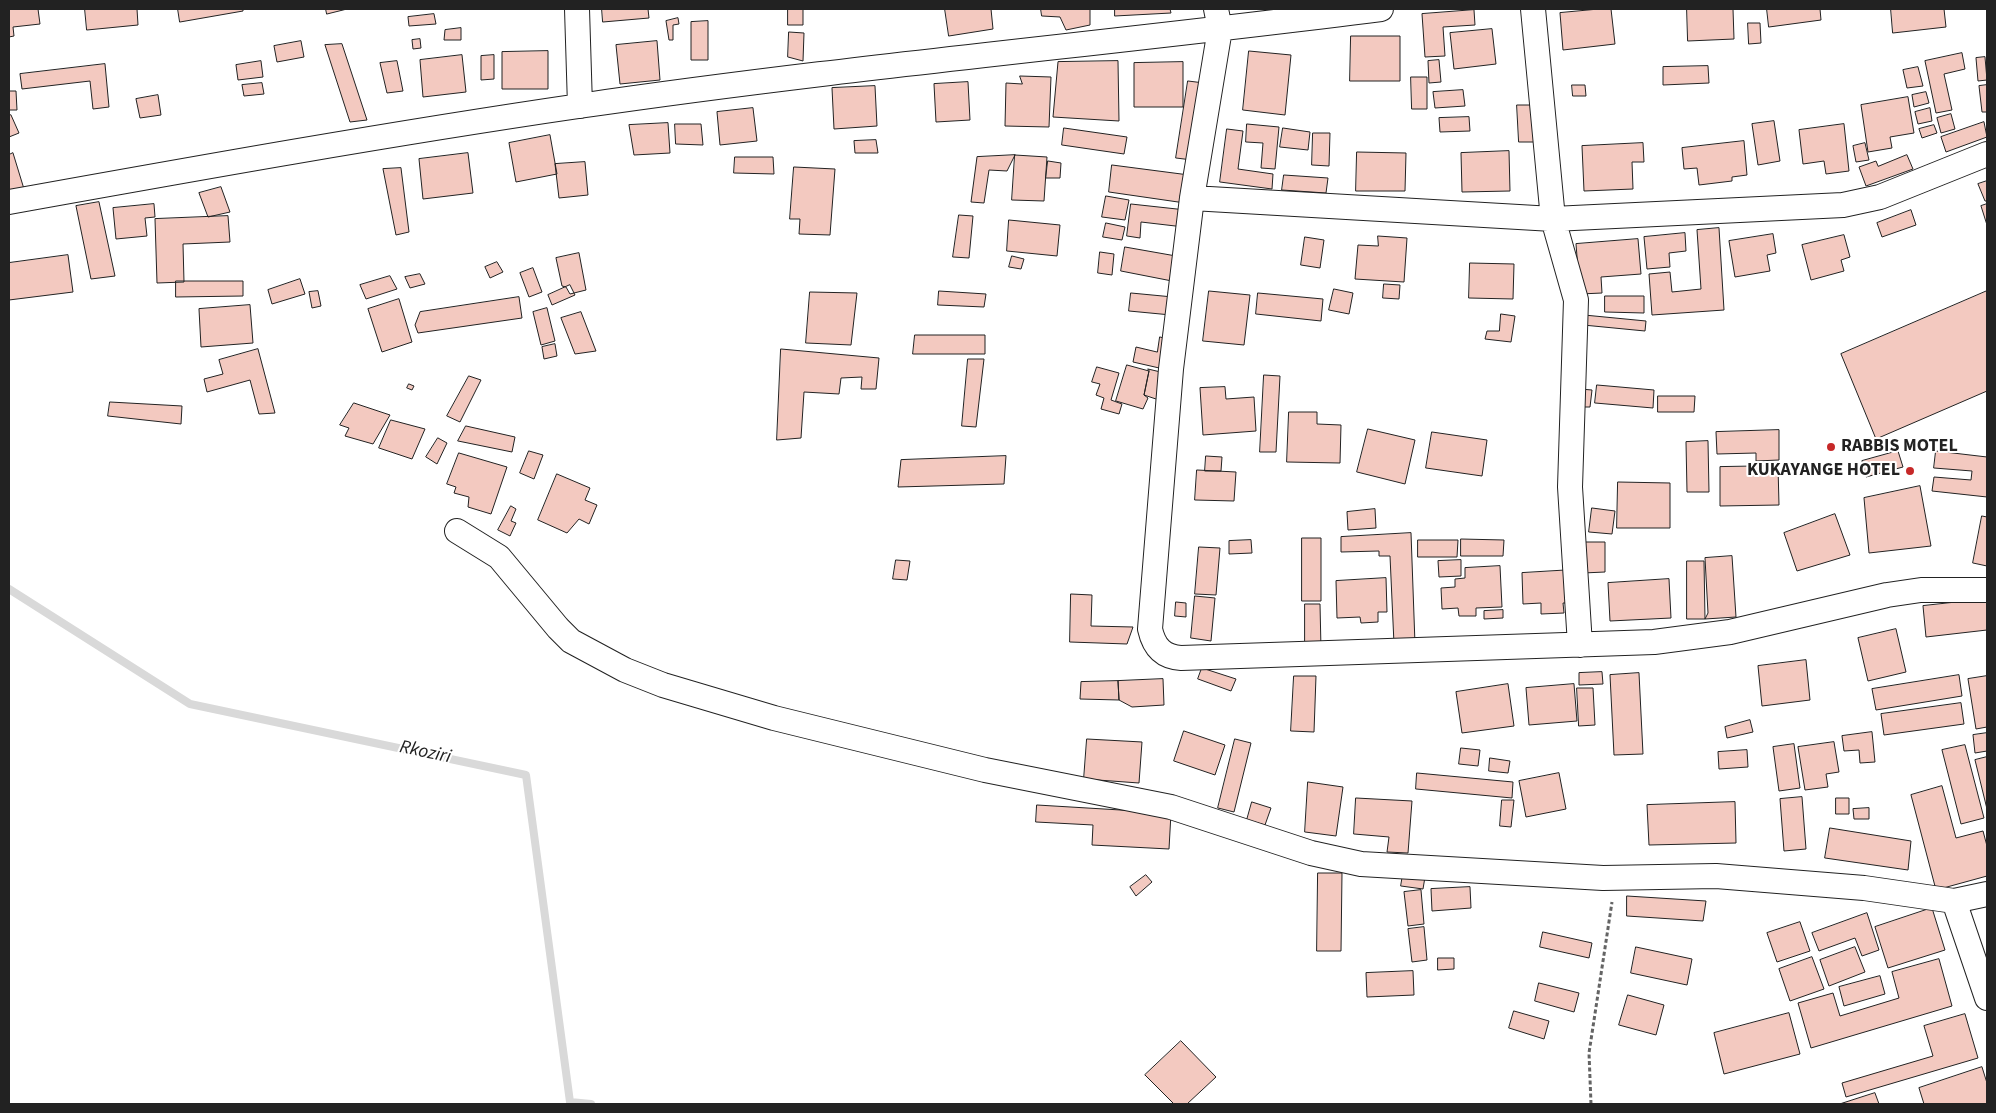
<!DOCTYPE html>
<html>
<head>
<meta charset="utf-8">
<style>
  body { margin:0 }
  #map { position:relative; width:1996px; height:1113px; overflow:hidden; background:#fff; font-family:"Source Sans 3",sans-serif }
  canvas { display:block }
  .frame { position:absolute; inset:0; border:10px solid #222; pointer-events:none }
</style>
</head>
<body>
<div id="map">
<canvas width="1996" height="1113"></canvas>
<div class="frame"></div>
</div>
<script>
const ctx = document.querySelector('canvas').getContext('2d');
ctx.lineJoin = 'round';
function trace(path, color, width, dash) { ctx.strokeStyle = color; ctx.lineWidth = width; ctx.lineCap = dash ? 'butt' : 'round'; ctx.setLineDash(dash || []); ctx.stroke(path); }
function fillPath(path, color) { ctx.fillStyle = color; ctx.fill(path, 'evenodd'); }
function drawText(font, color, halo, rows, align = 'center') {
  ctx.font = font + ' "Source Sans 3",sans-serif'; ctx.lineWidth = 4; ctx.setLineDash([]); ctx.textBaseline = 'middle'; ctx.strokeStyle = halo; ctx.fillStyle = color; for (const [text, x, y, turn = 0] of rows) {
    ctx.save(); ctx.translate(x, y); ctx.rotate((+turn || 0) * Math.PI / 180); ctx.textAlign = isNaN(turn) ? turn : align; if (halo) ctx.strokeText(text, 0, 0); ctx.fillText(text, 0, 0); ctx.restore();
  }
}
trace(new Path2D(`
  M9,589L190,704L526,775L570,1102L591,1104`), '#d9d9d9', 8);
const building = new Path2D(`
  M9,9H38L40,24L13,27L14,36L9,37Z
  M85,9H137L138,25L87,30Z
  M178,9H243V11L180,22Z
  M326,9H347L327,14Z
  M602,9H648L649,18L603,22Z
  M788,9H803V25H788Z
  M945,9H991L993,29L949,36Z
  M1041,9H1090V25L1066,30L1060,17L1042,16Z
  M1115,9H1170L1171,13L1115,16Z
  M1599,9H1611L1615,44L1563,50L1560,13Z
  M1687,9H1733L1734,39L1688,41Z
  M1767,9H1820L1821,20L1769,27Z
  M1891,9H1944L1946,27L1893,33Z
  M1474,10L1475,25L1443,27L1445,56L1425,57L1422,14Z
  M434,14L436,24L409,26L408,17Z
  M678,18L679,24L673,25V40H669L666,21Z
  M708,21V60H691V22Z
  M1748,23H1760L1761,43L1749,44Z
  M461,28V40H444L445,30Z
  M1492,29L1496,64L1454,69L1450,33Z
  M789,32L804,33L803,61L788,57Z
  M1351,36H1400V81H1350Z
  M420,39L421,48L413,49L412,40Z
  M301,41L304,57L277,62L274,46Z
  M657,41L660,80L620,84L616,45Z
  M342,44L367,120L350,122L325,45Z
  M548,51V89H502V52Z
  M1249,51L1291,55L1285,115L1243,110Z
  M1962,53L1965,69L1944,74L1952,110L1936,113L1925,61Z
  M462,55L466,92L423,97L420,60Z
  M494,55V79L481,80V56Z
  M1985,57L1987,80L1978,81L1976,58Z
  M1439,60L1441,82L1429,83L1428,61Z
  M261,61L263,77L238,80L236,65Z
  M397,61L403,91L387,93L380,63Z
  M1118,61L1119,121L1053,117L1058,62Z
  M1183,62V107H1134V63Z
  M105,64L109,107L93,109L90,81L22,89L20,74Z
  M1708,66L1709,83L1663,85V67Z
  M1918,67L1923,86L1907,88L1903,70Z
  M1020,76L1051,77L1049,127L1005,126L1006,83L1022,84Z
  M1411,77H1427V109H1412Z
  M1188,81L1204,83L1192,160L1176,158Z
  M968,82L970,120L936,122L934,84Z
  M262,83L264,94L244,96L242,85Z
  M1572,85H1585L1586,96H1573Z
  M1987,85V112H1982L1979,86Z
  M875,86L877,126L834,129L832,88Z
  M1463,90L1465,106L1435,108L1433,92Z
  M9,91H16L17,110H9Z
  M1926,92L1929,103L1914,107L1912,95Z
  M158,95L161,115L140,118L136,99Z
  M1908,97L1914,133L1890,137L1892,148L1868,152L1861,105Z
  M1517,105H1533L1535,142H1519Z
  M753,108L757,141L720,145L717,112Z
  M1930,108L1932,121L1918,124L1915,112Z
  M1951,114L1955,129L1941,133L1937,118Z
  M11,115L19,133L9,137V116Z
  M1469,117L1470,131L1440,132L1439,118Z
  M1774,121L1780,161L1758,165L1752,124Z
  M1984,122L1987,137L1946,152L1941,137Z
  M668,123L670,153L634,155L629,125Z
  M675,124H701L703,145L676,144Z
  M1247,124L1279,127L1275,169L1261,168L1263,143L1246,142Z
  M1844,124L1849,171L1826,174L1824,161L1803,164L1799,130Z
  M1934,125L1937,133L1922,138L1919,129Z
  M1064,128L1127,137L1124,154L1062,145Z
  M1283,128L1310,132L1308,150L1280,147Z
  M1227,129L1243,131L1238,169L1273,174L1272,189L1220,182Z
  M1313,133H1330L1329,166L1312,165Z
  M550,135L557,174L516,182L509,143Z
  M876,140L878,153H855L854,141Z
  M1744,141L1747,175L1732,177V181L1699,185L1697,168L1684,169L1682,148Z
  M1643,143L1644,162H1632L1633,189L1584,191L1582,146Z
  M1865,143L1869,160L1856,162L1853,146Z
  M1509,151L1510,191L1462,192L1461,153Z
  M1357,152L1406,153L1405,191H1356Z
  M13,153L24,189L9,193V155Z
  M468,153L473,193L423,199L419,159Z
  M1015,155L1047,157L1044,201L1012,200Z
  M1015,155L1007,171L989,170L984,203L971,202L977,157Z
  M1907,155L1913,169L1866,186L1859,167L1876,161L1878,166Z
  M735,157H773L774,174L734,173Z
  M1048,161L1061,163L1060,178H1046Z
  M585,162L588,195L559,198L555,164Z
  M1112,165L1189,175L1185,203L1109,192Z
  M794,167L835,169L830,235L799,234L800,219H790Z
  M401,168L409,232L396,235L383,169Z
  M1284,175L1328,178L1326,193L1282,190Z
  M1987,181V201H1985L1978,184Z
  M221,187L230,212L208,217L199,193Z
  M1106,196L1129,200L1125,220L1102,217Z
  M99,202L115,276L91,279L76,206Z
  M154,204L155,217L145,218L147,236L116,239L113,208Z
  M1131,204L1186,210L1184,227L1141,222L1140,238L1127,236Z
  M1987,204V225L1981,206Z
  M1911,210L1916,225L1882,237L1877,223Z
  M959,215L973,216L969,258L953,257Z
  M228,216L230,242L183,244L184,282L157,283L155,219Z
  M1009,220L1060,225L1057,256L1007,251Z
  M1106,223L1125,227L1122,240L1103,237Z
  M1719,228L1724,310L1652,315L1649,274L1670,272L1672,292L1701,289L1697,230Z
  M1685,233L1686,251L1669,253L1670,267L1647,269L1644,237Z
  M1773,234L1776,253L1767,255L1770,271L1735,277L1729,241Z
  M1844,235L1850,257L1841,260L1844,271L1811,280L1802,245Z
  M1378,236L1407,238L1404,282L1355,279L1358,245L1378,246Z
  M1305,237L1324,240L1320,268L1301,265Z
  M1638,239L1641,274L1601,277L1602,293L1580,294L1576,244Z
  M1125,247L1176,256L1172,281L1121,271Z
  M1100,252L1114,254L1112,275L1098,273Z
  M579,253L586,290L570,294L566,287L562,286L556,258Z
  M68,255L73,292L9,300V263Z
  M1012,256L1024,259L1021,269L1009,267Z
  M497,262L503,272L490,278L485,267Z
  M1470,263L1514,264L1513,299L1469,298Z
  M533,268L542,292L529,297L520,273Z
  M420,274L425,284L410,288L405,277Z
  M390,276L397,289L366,299L360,285Z
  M300,279L305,294L272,304L268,290Z
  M176,281H243V296L176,297Z
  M1384,284L1400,285L1399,299L1383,298Z
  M570,285L575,295L552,305L548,295Z
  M1334,289L1353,293L1349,314L1329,310Z
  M318,291L321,306L312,308L309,292Z
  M939,291L986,294L984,307L938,305Z
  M1209,291L1250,295L1244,345L1203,341Z
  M1987,291V391L1876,439L1841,354Z
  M810,292L857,293L851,345L806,343Z
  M1131,293L1173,297L1171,315L1129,311Z
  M1258,293L1323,299L1321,321L1256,314Z
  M1605,296H1644V313L1605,312Z
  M519,297L522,318L418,333L415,325L420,312Z
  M399,299L412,342L382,352L368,309Z
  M250,305L253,343L201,347L199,309Z
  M547,308L555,341L541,345L533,312Z
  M581,312L596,351L575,354L561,318Z
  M1501,314L1515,316L1511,342L1485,339L1487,331H1499Z
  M1584,315L1646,321L1645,331L1583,325Z
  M915,335H985V354H913Z
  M1160,337L1175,341L1168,370L1133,362L1136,347L1157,352Z
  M555,344L557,356L544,359L542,347Z
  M258,349L275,413L259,414L250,380L207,392L204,379L223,374L219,360Z
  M781,349L879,358L876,389H861L862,377L841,378L839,394L804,392L801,438L777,440Z
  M968,359H984L976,427L962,426Z
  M1127,365L1149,371L1144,395L1148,398L1143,409L1116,401Z
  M1097,367L1119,373L1111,400L1122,404L1119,414L1101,409L1104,398L1096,395L1100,384L1092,382Z
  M1148,369L1169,374L1162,401L1144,395L1149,371Z
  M1264,375L1280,376L1276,452H1260Z
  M469,376L481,380L460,422L447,416Z
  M409,384L414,386L412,390L407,388Z
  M1597,385L1654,390L1653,408L1595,403Z
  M1225,387L1226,399L1254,397L1256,431L1203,435L1200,388Z
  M1580,389L1592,390L1590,407H1578Z
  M1658,396H1695L1694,412H1658Z
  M110,402L182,406L181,424L108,416Z
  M354,403L390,415L373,444L345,436L349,428L340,425Z
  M1289,412H1317V424L1341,425L1340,463L1287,462Z
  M391,420L425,429L412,459L379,448Z
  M466,426L515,437L512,452L458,441Z
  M1368,429L1415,440L1405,484L1357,472Z
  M1779,430V460L1756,461V453L1717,454L1716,432Z
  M1432,432L1487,440L1482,476L1426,468Z
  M438,438L447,443L437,464L426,457Z
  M1708,441L1709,492H1687L1686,442Z
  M529,451L543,455L534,479L520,473Z
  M1898,451L1903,467L1866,477L1862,461Z
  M1936,451L1987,457V497L1932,491L1934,477L1971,480L1972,471L1934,468Z
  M459,453L507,467L491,514L468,507L469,497L454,493L456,487L447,484Z
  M1006,456L1004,484L898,487L901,460Z
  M1206,456L1222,457L1221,471H1205Z
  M1778,466L1779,505L1720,506V467Z
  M1197,470L1236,472L1234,501L1195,500Z
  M557,474L590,488L585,500L597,505L589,524L579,519L567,533L538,520Z
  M1618,482L1670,483V528H1617Z
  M1920,486L1931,546L1869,553L1864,498Z
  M511,506L516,509L511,521L516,523L510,536L498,530Z
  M1592,508L1615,511L1612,534L1589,532Z
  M1375,509L1376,528L1348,530L1347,512Z
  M1835,514L1850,555L1797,571L1784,533Z
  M1982,516L1987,517V566L1973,563Z
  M1411,533L1415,644H1394L1390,556H1379V551L1341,552V537Z
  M1302,538H1321V601H1302Z
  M1461,539L1504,540L1503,556H1461Z
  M1251,540L1252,553L1229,554V541Z
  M1418,540H1458L1457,557H1418Z
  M1582,542H1605V572L1583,573Z
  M1199,547L1220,548L1216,595L1195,594Z
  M1732,556L1736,617L1705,619L1708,613L1705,558Z
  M896,560L910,561L907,580L893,579Z
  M1461,560V576L1439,577L1438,561Z
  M1687,561H1704L1705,619H1687Z
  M1500,566L1502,607L1476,608V616H1459L1458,608L1442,609L1441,588L1455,587V579L1465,578V568Z
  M1572,570L1573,603H1563L1564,613L1541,614V603L1523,604L1522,573Z
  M1386,578L1387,612H1378V622L1361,623L1360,617L1337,618L1336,581Z
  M1669,579L1671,618L1610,621L1608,583Z
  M1071,594L1092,595L1091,626L1133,627L1127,644L1070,642Z
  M1195,596L1215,598L1211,641L1191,638Z
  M1987,599V630L1926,637L1923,606Z
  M1176,602L1186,603V617L1175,616Z
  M1305,604H1320L1321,649H1305Z
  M1503,610V618L1484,619V611Z
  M1896,629L1906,672L1868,681L1858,638Z
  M1806,660L1810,700L1762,706L1758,666Z
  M1202,668L1236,679L1231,691L1198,679Z
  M1602,672L1603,684L1579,685V673Z
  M1639,673L1643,754L1614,755L1610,675Z
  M1959,675L1962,696L1876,710L1872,689Z
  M1294,676H1316L1314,732L1291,731Z
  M1987,676V727L1976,729L1968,679Z
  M1163,679L1164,705L1132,707L1119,700L1118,681Z
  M1118,681L1119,700L1080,699L1081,682Z
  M1508,684L1514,726L1462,733L1456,692Z
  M1574,684L1577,721L1529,725L1526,688Z
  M1577,688H1593L1595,725L1579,726Z
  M1961,703L1964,724L1884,735L1881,714Z
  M1750,720L1753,732L1727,738L1725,727Z
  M1184,731L1225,745L1215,775L1174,761Z
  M1872,732L1875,762L1860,763L1859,750L1844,751L1842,736Z
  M1987,733V751L1975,753L1973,735Z
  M1087,739L1142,742L1139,783L1084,779Z
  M1235,739L1251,743L1234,812L1218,808Z
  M1834,742L1839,772L1826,774L1828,787L1805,790L1798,747Z
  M1794,744L1800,788L1779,791L1773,747Z
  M1965,745L1984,818L1961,824L1942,750Z
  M1461,748L1480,750L1478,766L1459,764Z
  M1747,750L1748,767L1719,769L1718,752Z
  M1987,757V809L1975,760Z
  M1490,758L1510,761L1508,773L1489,771Z
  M1417,773L1513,782L1512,798L1416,789Z
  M1559,773L1566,809L1526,817L1519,781Z
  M1308,782L1343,787L1336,836L1305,832Z
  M1942,786L1956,838L1983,831L1987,846V876L1936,890L1911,795Z
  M1802,797L1806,849L1784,851L1780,799Z
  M1356,798L1412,801L1408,853L1387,852L1389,837L1354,834Z
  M1836,798H1849V814H1836Z
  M1502,800H1514L1511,827L1500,826Z
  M1252,802L1271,808L1265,825L1247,820Z
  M1735,802L1736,843L1649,845L1647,805Z
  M1037,805L1171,813L1169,849L1092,845L1093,825L1036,822Z
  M1869,808V819H1854L1853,809Z
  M1830,828L1911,841L1908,870L1825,858Z
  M1318,873H1342L1341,951H1317Z
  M1403,874L1425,877L1423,889L1401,886Z
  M1146,875L1152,882L1136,896L1130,887Z
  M1470,887L1471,908L1432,911L1431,889Z
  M1421,890L1424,924L1408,926L1404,892Z
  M1627,896L1706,901L1703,921L1627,916Z
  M1932,908L1945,950L1888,968L1875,927Z
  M1867,913L1879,950L1862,956L1855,938L1819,951L1812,933Z
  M1800,922L1810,951L1777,962L1767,933Z
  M1424,927L1427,960L1412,962L1408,929Z
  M1543,932L1592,943L1589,958L1540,947Z
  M1636,947L1692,959L1687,985L1631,973Z
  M1855,947L1865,972L1829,986L1820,960Z
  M1812,957L1824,989L1790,1001L1779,969Z
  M1438,958H1454V969L1438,970Z
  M1939,959L1952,1006L1811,1048L1798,1003L1833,993L1840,1016L1899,998L1892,972Z
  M1413,971L1414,995L1367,997L1366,973Z
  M1880,976L1885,994L1844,1006L1839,987Z
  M1539,983L1579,993L1574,1012L1535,1001Z
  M1628,995L1664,1005L1656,1035L1619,1025Z
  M1514,1011L1549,1021L1544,1039L1509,1028Z
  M1789,1013L1800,1054L1724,1074L1714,1033Z
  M1965,1014L1978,1058L1846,1097L1842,1083L1933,1056L1924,1026Z
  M1181,1041L1216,1077L1187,1104H1174L1145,1075Z
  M1982,1067L1987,1083V1104H1924L1919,1088Z
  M1875,1093L1879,1104H1840Z`);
fillPath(building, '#f3c9c0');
trace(building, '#222', 1);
const minor = new Path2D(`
  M577,9L580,106
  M1216,9L1220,29L1192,198L1171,369L1150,629C1154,647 1163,657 1181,658L1654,642L1730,632L1887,595L1921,590H1987
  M1533,9L1553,219L1576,300L1570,487L1580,645
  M1192,198L1553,219L1843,205L1880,197L1987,154
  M9,202C198,168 388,134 579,106C845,67 1114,43 1381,9
  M457,531L499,557L558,628L571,641L625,670L663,685L774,718L985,770L1171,807L1311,853L1361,864L1603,878L1716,876L1864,888L1954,901L1987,894
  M1954,901L1987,998`);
trace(minor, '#222', 26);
trace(new Path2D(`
  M1591,1104L1589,1053L1612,902`), '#646464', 3, [4, 2.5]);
trace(minor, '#fff', 24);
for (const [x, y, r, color] of [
  [1831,447,5,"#c62828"],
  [1910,471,5,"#c62828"]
]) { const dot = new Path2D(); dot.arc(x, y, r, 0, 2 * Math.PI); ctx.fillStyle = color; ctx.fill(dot); trace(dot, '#fff', 2); }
drawText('bold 18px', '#222', '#fff', [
  ["RABBIS MOTEL",1841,447],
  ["KUKAYANGE HOTEL",1900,471,"right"]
], 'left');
drawText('italic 19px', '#222', '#fff', [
  ["Rkoziri",425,753,12]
]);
</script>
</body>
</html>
